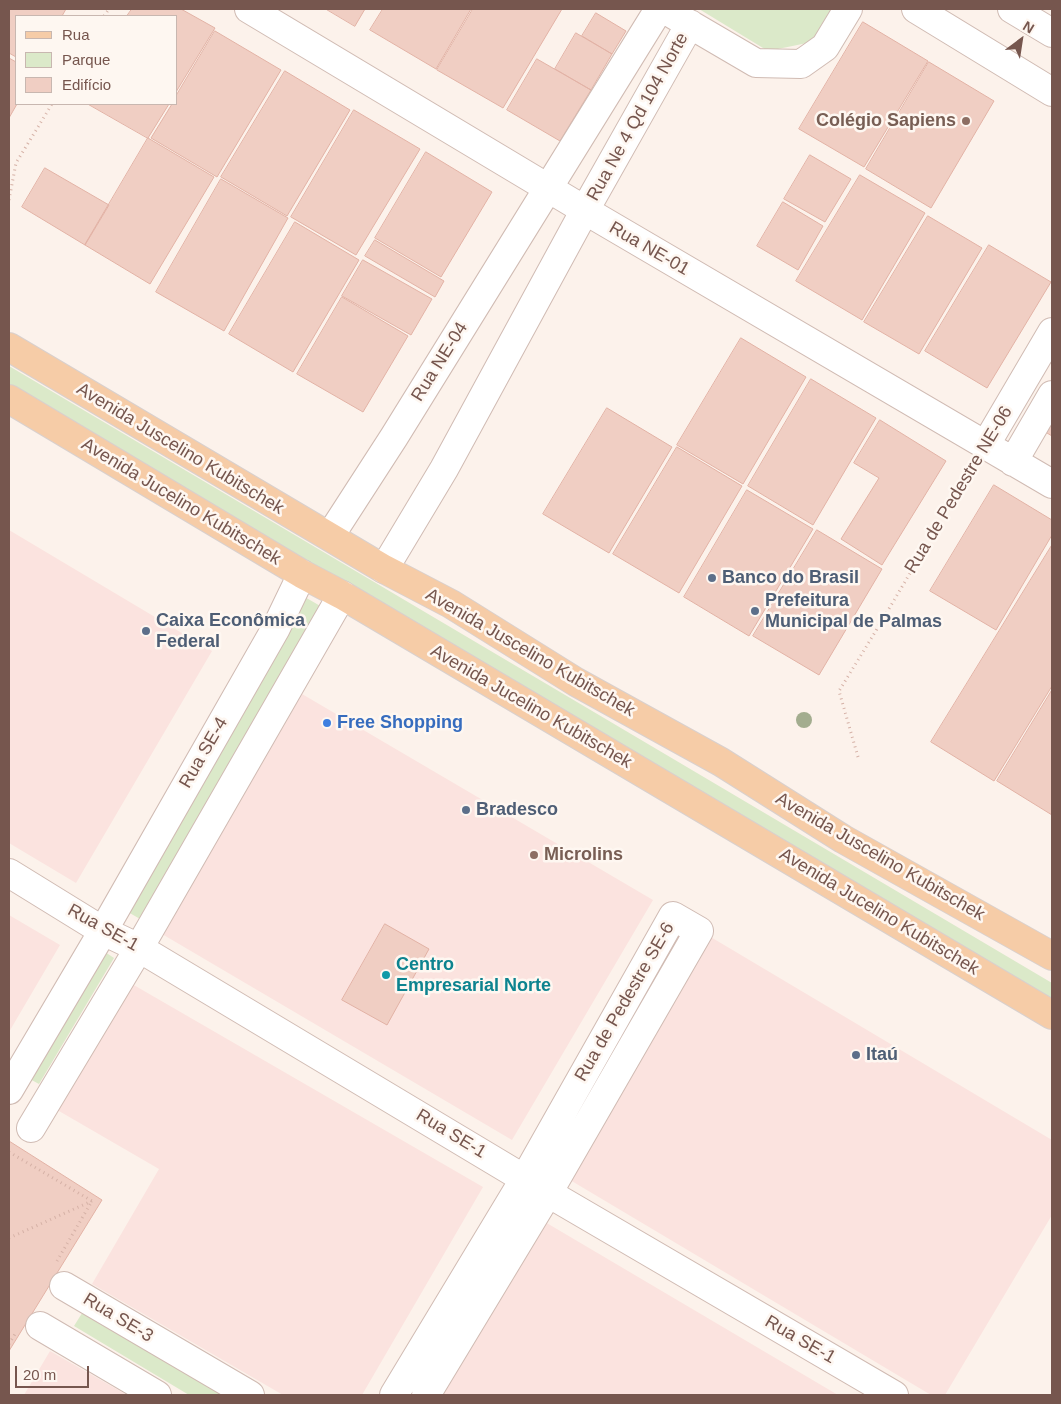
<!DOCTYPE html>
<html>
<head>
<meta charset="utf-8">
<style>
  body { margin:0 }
  #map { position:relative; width:1061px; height:1404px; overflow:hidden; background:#fcf2eb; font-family:Helvetica,sans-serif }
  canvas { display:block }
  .frame { position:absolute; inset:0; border:10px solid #76564e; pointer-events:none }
  .legend { position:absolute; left:15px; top:15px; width:162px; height:90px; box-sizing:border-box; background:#fef7f1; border:1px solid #c8b7b0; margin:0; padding:6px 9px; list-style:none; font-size:15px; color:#76564e }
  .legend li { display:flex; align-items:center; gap:10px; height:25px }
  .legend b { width:25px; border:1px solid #c8b7b0 }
  .north { position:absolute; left:996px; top:15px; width:50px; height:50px; -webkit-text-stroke:4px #fef7f1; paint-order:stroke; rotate:31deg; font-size:14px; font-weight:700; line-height:20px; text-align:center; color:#76564e }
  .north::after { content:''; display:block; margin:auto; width:18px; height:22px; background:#76564e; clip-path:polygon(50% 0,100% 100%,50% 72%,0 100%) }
  .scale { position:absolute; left:15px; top:1366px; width:74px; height:22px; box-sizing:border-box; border:2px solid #76564e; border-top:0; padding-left:6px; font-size:15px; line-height:18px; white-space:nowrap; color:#76564e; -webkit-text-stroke:4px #fef7f1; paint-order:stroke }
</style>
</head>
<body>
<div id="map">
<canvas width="1061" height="1404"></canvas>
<div class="frame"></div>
<ul class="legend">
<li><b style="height:6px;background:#f6cca7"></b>Rua</li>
<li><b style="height:14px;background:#dbe9c9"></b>Parque</li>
<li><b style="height:14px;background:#f0cec3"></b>Edifício</li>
</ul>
<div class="north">N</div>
<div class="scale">20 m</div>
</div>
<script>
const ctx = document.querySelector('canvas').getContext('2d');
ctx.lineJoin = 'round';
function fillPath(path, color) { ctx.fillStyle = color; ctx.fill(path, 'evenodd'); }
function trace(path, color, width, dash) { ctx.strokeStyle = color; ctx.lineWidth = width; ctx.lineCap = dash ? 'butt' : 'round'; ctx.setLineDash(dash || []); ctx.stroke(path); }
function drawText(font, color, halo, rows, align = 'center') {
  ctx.font = font + ' Helvetica,sans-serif'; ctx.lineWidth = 5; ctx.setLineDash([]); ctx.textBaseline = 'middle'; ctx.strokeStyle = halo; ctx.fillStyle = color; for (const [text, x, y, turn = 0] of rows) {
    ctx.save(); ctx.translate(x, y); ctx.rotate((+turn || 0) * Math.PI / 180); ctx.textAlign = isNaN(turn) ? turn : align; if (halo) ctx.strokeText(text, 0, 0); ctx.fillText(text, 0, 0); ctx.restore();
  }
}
fillPath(new Path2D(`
  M9,530L212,651L76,883L9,843Z
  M302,694L653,900L512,1140L162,934Z
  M9,915L60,945L9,1032Z
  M709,936L1052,1140V1215L945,1395H931L565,1177Z
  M113,973L483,1187L362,1395H283L92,1284L159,1169L40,1100Z
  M545,1222L838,1395H442Z
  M50,1351L127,1395H24Z`), '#fbe3df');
fillPath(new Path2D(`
  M699,9H832L812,42L768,51Z
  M9,366L1052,983V1004L9,389Z
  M303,596L329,611L147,923L121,908Z
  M102,950L114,958L39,1084L26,1077Z
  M84,1310L226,1395H189L74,1326Z`), '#dbe9c9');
const building = new Path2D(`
  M9,9H66L62,16H16V57L9,53Z
  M132,9H181L215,28L176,92V16H127Z
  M326,9H365L355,26Z
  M383,9H471L436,69L370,30Z
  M473,9H562L503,108L437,70Z
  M596,13L626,31L612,54L582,36Z
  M863,22L928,61L864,167L799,129Z
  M215,31L281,70L217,177L151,138L172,104H176V96Z
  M576,33L612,54L591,90L555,69Z
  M9,58L16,62L17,104L9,118Z
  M537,59L591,90L560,141L507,110Z
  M929,62L994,101L931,208L866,169Z
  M285,71L350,110L287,216L221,177Z
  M88,104H169L148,138Z
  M354,110L420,149L356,255L291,217Z
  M148,138L214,177L150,284L85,245Z
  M426,152L492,192L441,277L375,238Z
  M810,155L851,179L825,222L784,199Z
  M45,168L109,205L85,245L22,207Z
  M860,175L925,213L862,320L796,281Z
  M221,179L288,218L224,331L156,292Z
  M783,202L823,226L798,270L757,246Z
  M928,216L982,248L919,354L864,322Z
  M295,222L359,260L293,372L229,334Z
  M375,240L444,281L435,297L365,256Z
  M989,245L1051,282L987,388L925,351Z
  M363,260L432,299L411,335L342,296Z
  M342,297L408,336L363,412L297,374Z
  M741,338L806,377L743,484L677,445Z
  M811,379L876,418L813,525L748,486Z
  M1052,402V436L1037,427Z
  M607,408L672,447L609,553L543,514Z
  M880,420L946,461L882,565L841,539L879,478L854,463Z
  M677,447L742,486L679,593L613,554Z
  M994,485L1052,520V535L996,630L930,591Z
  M747,490L813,529L749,636L684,597Z
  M817,530L882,569L819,675L753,636Z
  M1052,545V686L994,781L931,742Z
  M1052,690V815L997,781Z
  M385,924L429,949L387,1025L342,1000Z
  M9,1141L102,1200L9,1351Z`);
fillPath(building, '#f0cec3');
trace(building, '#e2b2a5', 1);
const minor = new Path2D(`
  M249,9L598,218L1052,484
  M916,9L1052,92
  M1012,9L1052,33
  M674,15L756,63L801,64L825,47L848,9
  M985,446L1052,332
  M1013,462L1052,395
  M330,536L394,437L659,9
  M384,569L444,469L585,210L690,24
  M9,873L103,931L139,948L548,1193L894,1395
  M9,1090L103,931L276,628L302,574
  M31,1128L139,948L342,595
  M64,1286L250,1395
  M40,1326L157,1395
  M394,1395L525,1178L673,916L699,931L548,1193L426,1395`);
const major = new Path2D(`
  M9,347L384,569L451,604L576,682L721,762L843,839L1052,956
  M9,399L302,574L342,595L1052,1015`);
trace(minor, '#d0bbb3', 30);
trace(major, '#d9d0cd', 30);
trace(new Path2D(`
  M104,16L109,9
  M9,200L16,163L52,104
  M858,757L839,691L874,634L973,467
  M9,1152L92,1201L57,1261
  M9,1238L92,1201
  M9,1344L15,1334`), '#d5b1a6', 3, [1, 4]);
trace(minor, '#fff', 28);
trace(major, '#f6cca7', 28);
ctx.fillStyle = '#a3ad8f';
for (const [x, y] of [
  [804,720]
]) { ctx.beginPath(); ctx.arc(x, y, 8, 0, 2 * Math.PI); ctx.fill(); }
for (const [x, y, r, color] of [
  [966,121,5,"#8d6e63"],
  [712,578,5,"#5c6f8a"],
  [755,611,5,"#5c6f8a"],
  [146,631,5,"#5c6f8a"],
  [327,723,5,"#3f7fe0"],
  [466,810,5,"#5c6f8a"],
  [534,855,5,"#8d6e63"],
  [386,975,5,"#0f9aa8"],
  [856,1055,5,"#5c6f8a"]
]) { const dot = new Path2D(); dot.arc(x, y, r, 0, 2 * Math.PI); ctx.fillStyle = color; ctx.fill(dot); trace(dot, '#fef7f1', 2); }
drawText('18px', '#76564e', '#fef7f1', [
  ["Rua Ne 4 Qd 104 Norte",638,117,-61],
  ["Rua NE-01",649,249,30],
  ["Rua NE-04",440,362,-58],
  ["Avenida Juscelino Kubitschek",180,449,31],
  ["Rua de Pedestre NE-06",959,490,-59],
  ["Avenida Jucelino Kubitschek",181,502,31],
  ["Avenida Juscelino Kubitschek",530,653,30],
  ["Avenida Jucelino Kubitschek",531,707,30],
  ["Rua SE-4",204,753,-60],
  ["Avenida Juscelino Kubitschek",880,857,30],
  ["Avenida Jucelino Kubitschek",879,912,31],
  ["Rua SE-1",103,928,29],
  ["Rua de Pedestre SE-6",625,1002,-60],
  ["Rua SE-1",451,1134,31],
  ["Rua SE-3",118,1318,31],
  ["Rua SE-1",800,1340,30]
]);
drawText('bold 18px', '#785e54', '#fef7f1', [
  ["Colégio Sapiens",956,121],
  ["Microlins",544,855,"left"]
], 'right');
drawText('bold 18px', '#4e5e75', '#fef7f1', [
  ["Banco do Brasil",722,578],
  ["Prefeitura",765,601],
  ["Municipal de Palmas",765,622],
  ["Caixa Econômica",156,621],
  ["Federal",156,642],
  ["Bradesco",476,810],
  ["Itaú",866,1055]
], 'left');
drawText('bold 18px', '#366cbe', '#fef7f1', [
  ["Free Shopping",337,723]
], 'left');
drawText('bold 18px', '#0d838f', '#fef7f1', [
  ["Centro",396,965],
  ["Empresarial Norte",396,986]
], 'left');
</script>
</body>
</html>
